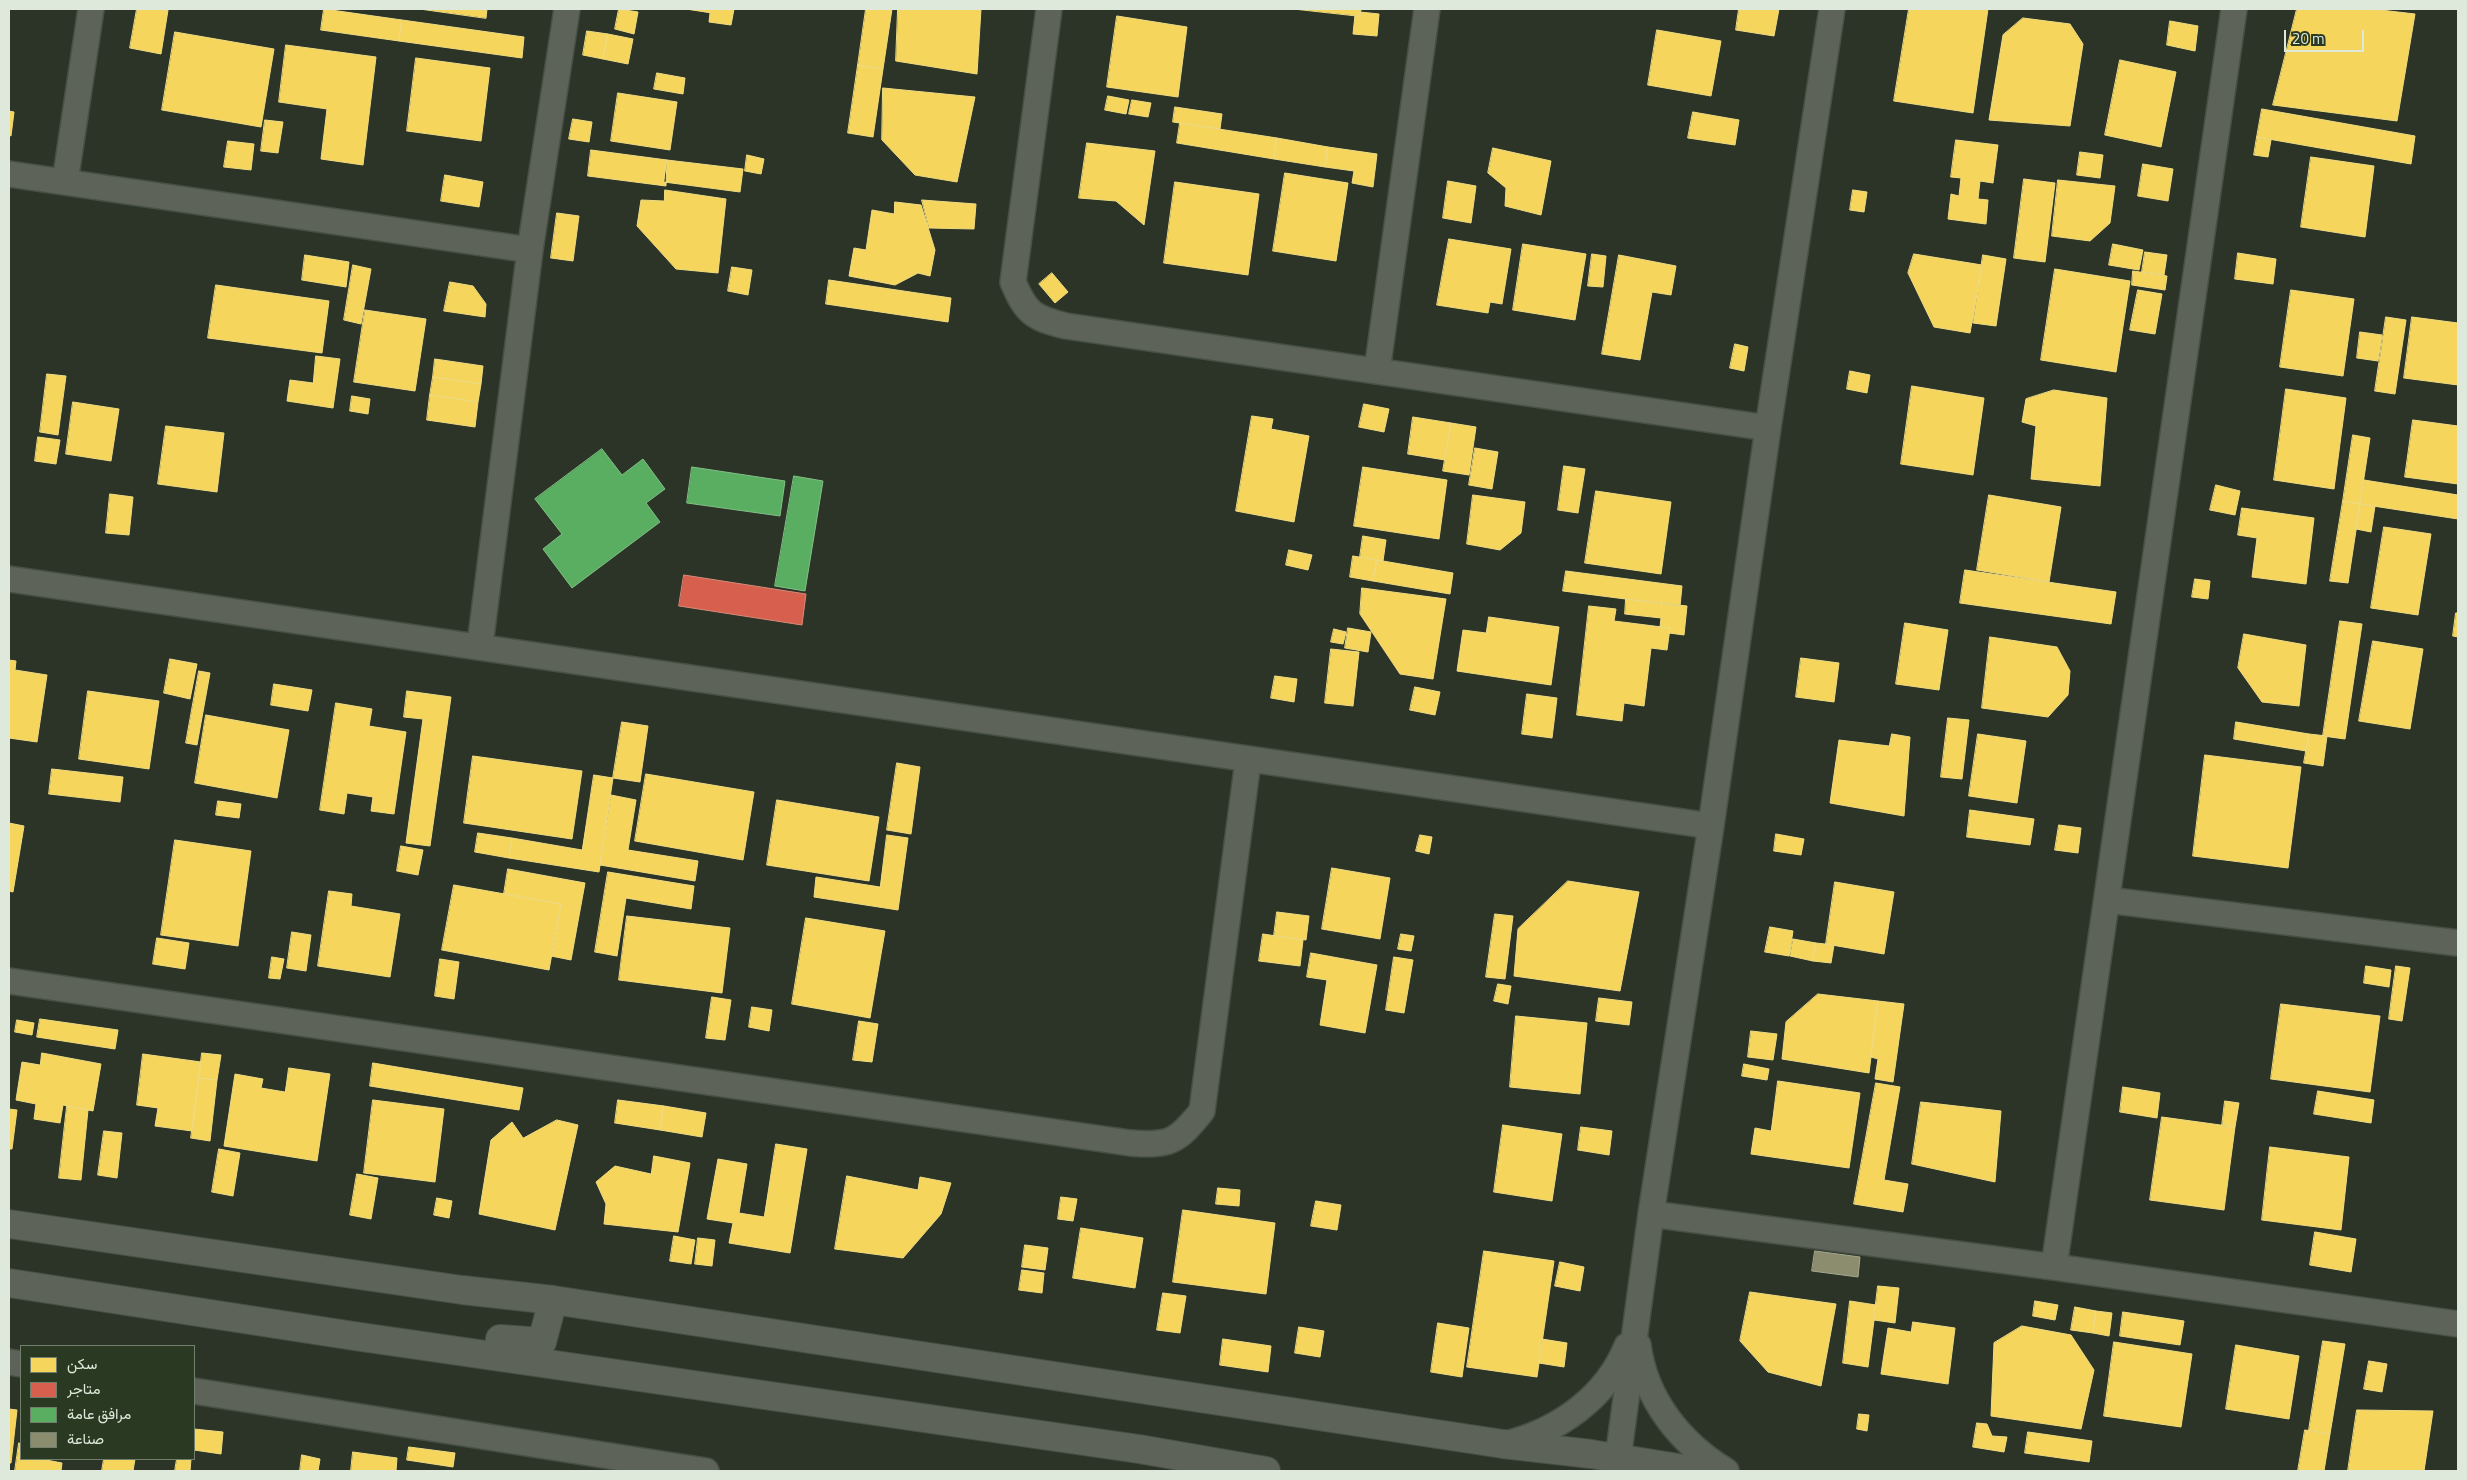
<!DOCTYPE html>
<html>
<head>
<meta charset="utf-8">
<style>
  body { margin:0 }
  #map { position:relative; width:2467px; height:1480px; overflow:hidden; background:#2b3427; font-family:"Titillium Web",Vazirmatn,sans-serif }
  canvas { display:block }
  .frame { position:absolute; inset:0; border:10px solid #dfe9db; pointer-events:none }
  .legend { position:absolute; left:20px; top:1345px; width:175px; height:115px; box-sizing:border-box; background:#293922; border:1px solid #727f6c; margin:0; padding:6px 9px; list-style:none; font-size:15px; color:#dfe9db }
  .legend li { display:flex; align-items:center; gap:10px; height:25px }
  .legend b { width:25px; border:1px solid #727f6c }
  .scale { position:absolute; left:2284px; top:30px; width:80px; height:22px; box-sizing:border-box; border:2px solid #dfe9db; border-top:0; padding-left:6px; font-size:15px; line-height:18px; white-space:nowrap; color:#dfe9db; -webkit-text-stroke:4px #293922; paint-order:stroke }
</style>
</head>
<body>
<div id="map">
<canvas width="2467" height="1480"></canvas>
<div class="frame"></div>
<ul class="legend">
<li><b style="height:14px;background:#f6d55c"></b>سكن</li>
<li><b style="height:14px;background:#d6604d"></b>متاجر</li>
<li><b style="height:14px;background:#5aae61"></b>مرافق عامة</li>
<li><b style="height:14px;background:#8c8c6e"></b>صناعة</li>
</ul>
<div class="scale">20 m</div>
</div>
<script>
const ctx = document.querySelector('canvas').getContext('2d');
ctx.lineJoin = 'round';
function fillPath(path, color) { ctx.fillStyle = color; ctx.fill(path, 'evenodd'); }
function trace(path, color, width, dash) { ctx.strokeStyle = color; ctx.lineWidth = width; ctx.lineCap = dash ? 'butt' : 'round'; ctx.setLineDash(dash || []); ctx.stroke(path); }
const homes = new Path2D(`
  M137,9L168,10L161,54L130,48Z
  M324,9L402,20L399,41L321,30Z
  M420,9H487L486,18Z
  M619,9L638,12L634,34L615,29Z
  M686,9H734L731,25L709,22L710,13Z
  M866,9H892L883,69L858,65Z
  M898,9H981L977,74L896,61Z
  M1294,9H1361L1360,16Z
  M1739,9H1779L1774,36L1736,30Z
  M1909,9H1988L1973,113L1894,101Z
  M2297,9H2372L2415,14L2397,121L2273,105Z
  M1360,12L1379,14L1377,36L1353,34L1355,15L1360,16Z
  M1117,16L1187,27L1178,97L1107,87Z
  M2023,18L2070,24L2083,44L2070,126L1989,120L2003,35Z
  M402,20L524,37L522,58L399,41Z
  M2170,21L2198,26L2195,51L2167,45Z
  M1657,30L1721,41L1711,96L1648,85Z
  M587,31L608,34L603,59L583,55Z
  M175,32L274,49L261,127L162,110Z
  M608,34L633,39L628,64L603,59Z
  M286,45L376,57L363,165L321,159L327,109L279,102Z
  M416,58L490,68L481,141L407,131Z
  M2120,60L2176,72L2161,147L2105,135Z
  M858,65L883,69L873,137L848,133Z
  M657,73L685,78L683,94L654,89Z
  M883,88L975,97L957,182L915,175L882,140Z
  M618,93L677,102L670,150L611,141Z
  M1108,96L1129,100L1126,114L1105,110Z
  M1132,100L1151,103L1148,117L1129,114Z
  M1175,107L1222,114L1220,129L1173,122Z
  M2262,109L2415,136L2411,164L2257,137Z
  M9,111L14,112L11,136L9,135Z
  M1693,112L1739,120L1735,145L1688,138Z
  M573,119L592,122L589,142L569,139Z
  M265,120L283,122L278,153L261,151Z
  M1180,123L1277,138L1274,159L1177,143Z
  M2257,137L2271,140L2268,157L2254,155Z
  M1277,138L1328,147L1325,167L1274,159Z
  M1956,140L1998,145L1993,183L1980,181L1978,199L1988,200L1986,224L1948,219L1951,194L1959,196L1961,178L1951,177Z
  M228,141L254,144L251,170L224,167Z
  M1087,143L1155,151L1144,225L1116,201L1079,198Z
  M1328,147L1377,154L1373,187L1352,183L1354,171L1325,167Z
  M1493,148L1551,161L1541,215L1505,206L1506,188L1488,173Z
  M591,150L667,160L666,186L588,176Z
  M2080,152L2103,155L2100,178L2077,175Z
  M747,155L764,159L761,174L745,171Z
  M2311,157L2374,166L2365,237L2301,227Z
  M667,160L743,169L740,192L664,182Z
  M2143,164L2173,169L2168,201L2138,196Z
  M1285,173L1348,183L1336,261L1273,251Z
  M445,175L483,182L479,207L441,201Z
  M2024,179L2055,183L2045,262L2014,258Z
  M2058,180L2115,186L2110,223L2090,241L2052,236Z
  M1448,181L1476,186L1471,223L1443,218Z
  M1175,182L1259,194L1248,275L1164,263Z
  M665,190L726,199L718,273L676,269L637,226L641,200L664,201Z
  M1853,190L1867,192L1864,212L1850,210Z
  M922,200L976,204L974,229L929,228Z
  M895,202L921,205L935,250L930,276L918,273L895,285L849,276L854,248L866,250L872,210L894,214Z
  M557,213L579,216L573,261L551,258Z
  M1449,239L1511,249L1502,304L1490,302L1488,313L1437,305Z
  M1523,244L1586,254L1575,320L1513,310Z
  M2113,244L2143,250L2139,270L2109,265Z
  M2145,252L2167,255L2164,275L2142,272Z
  M2238,253L2276,259L2273,284L2235,279Z
  M1592,254L1606,256L1603,287L1588,286Z
  M1914,254L1982,265L1970,333L1934,327L1908,273Z
  M305,255L349,262L346,287L302,280Z
  M1619,255L1676,266L1671,295L1652,292L1640,360L1602,354Z
  M1983,255L2006,259L1996,326L1973,323Z
  M353,265L371,269L361,324L344,320Z
  M732,267L752,270L748,295L728,291Z
  M2055,269L2130,281L2116,372L2041,360Z
  M2133,271L2167,276L2165,290L2132,285Z
  M1052,273L1068,292L1055,303L1039,284Z
  M829,280L951,298L948,322L826,304Z
  M450,282L473,286L486,304L485,317L444,311Z
  M216,285L329,301L322,353L208,338Z
  M2138,290L2162,294L2155,334L2130,330Z
  M2291,290L2354,299L2343,376L2280,367Z
  M365,310L426,319L415,391L354,382Z
  M2386,317L2406,320L2395,394L2375,391Z
  M2412,317L2458,323V385L2404,378Z
  M2360,332L2382,335L2378,361L2357,358Z
  M1735,344L1748,347L1744,371L1730,368Z
  M316,356L340,359L333,408L287,401L290,380L313,383Z
  M435,359L483,366L481,384L433,377Z
  M1850,371L1870,375L1867,393L1847,389Z
  M47,374L66,376L58,435L40,432Z
  M433,377L481,384L478,402L430,395Z
  M1912,386L1984,398L1973,475L1901,464Z
  M2286,389L2346,398L2334,489L2274,480Z
  M2054,390L2107,398L2100,486L2031,479L2036,426L2022,422L2026,399Z
  M430,395L478,402L475,427L427,420Z
  M352,396L370,399L368,414L350,411Z
  M73,402L119,409L111,461L66,454Z
  M1364,404L1389,409L1384,432L1359,427Z
  M1252,416L1273,419L1271,429L1309,436L1294,522L1236,511Z
  M1413,417L1451,423L1445,460L1408,454Z
  M2413,420L2458,426V484L2405,477Z
  M1451,423L1476,427L1469,475L1443,471Z
  M166,426L224,433L217,492L158,484Z
  M2353,435L2370,438L2360,504L2343,501Z
  M38,437L60,440L56,464L35,461Z
  M1475,448L1498,452L1492,489L1469,485Z
  M1564,466L1585,469L1578,513L1558,510Z
  M1363,467L1447,480L1439,539L1354,526Z
  M2364,480L2458,495V519L2360,504Z
  M2216,485L2240,491L2235,515L2210,510Z
  M1596,491L1671,502L1661,574L1585,563Z
  M110,494L133,497L129,535L106,533Z
  M1473,495L1525,502L1521,533L1500,550L1467,544Z
  M1989,495L2061,507L2049,582L1977,570Z
  M2343,501L2360,504L2348,583L2330,581Z
  M2360,504L2375,506L2371,532L2356,529Z
  M2242,508L2314,518L2306,584L2252,577L2257,538L2238,535Z
  M2384,527L2431,534L2418,615L2371,608Z
  M1363,536L1386,540L1383,561L1360,557Z
  M1289,550L1312,555L1308,570L1286,565Z
  M1353,556L1377,560L1373,581L1350,577Z
  M1377,560L1453,573L1450,594L1373,581Z
  M1965,570L2116,592L2111,624L1960,603Z
  M1566,571L1682,586L1680,606L1563,591Z
  M2195,579L2210,581L2208,599L2192,597Z
  M1362,588L1446,599L1433,679L1400,674L1360,614Z
  M1626,599L1687,606L1684,635L1669,633L1670,628L1660,627L1661,618L1625,614Z
  M1589,606L1616,609L1614,621L1670,628L1667,650L1651,648L1644,706L1624,703L1622,721L1577,715Z
  M2456,613H2458V637L2453,636Z
  M1489,617L1559,627L1551,685L1457,671L1463,630L1486,633Z
  M2340,621L2362,624L2345,739L2323,736Z
  M1905,623L1948,630L1939,690L1896,684Z
  M1348,628L1371,632L1368,652L1345,648Z
  M1334,629L1346,632L1343,644L1331,642Z
  M2244,634L2306,645L2299,706L2262,702L2238,668Z
  M1990,637L2057,647L2070,671L2068,695L2048,717L1982,708Z
  M2373,641L2423,649L2410,729L2359,721Z
  M1331,649L1359,652L1353,706L1325,703Z
  M1801,658L1839,663L1834,702L1796,697Z
  M170,659L197,664L190,699L164,693Z
  M9,660L16,661L15,670L47,675L37,742L9,738Z
  M199,671L210,673L197,745L186,743Z
  M1275,676L1297,679L1294,702L1271,698Z
  M274,684L312,690L308,711L271,705Z
  M1415,687L1440,692L1435,715L1410,710Z
  M88,691L159,701L149,769L79,759Z
  M407,691L451,697L430,846L406,843L423,719L404,717Z
  M1527,694L1557,698L1552,738L1522,734Z
  M336,703L372,709L369,726L406,732L394,814L371,811L373,797L347,793L344,814L320,810Z
  M206,715L289,730L277,798L195,783Z
  M1948,718L1969,720L1962,779L1941,777Z
  M622,722L648,726L640,782L613,778Z
  M2236,722L2309,734L2306,751L2234,739Z
  M1892,734L1910,737L1904,816L1830,803L1839,740L1889,746Z
  M1978,734L2026,741L2017,803L1969,796Z
  M2309,734L2327,736L2323,766L2304,763Z
  M2205,755L2301,767L2288,868L2193,856Z
  M473,756L582,771L572,839L464,823Z
  M897,763L920,767L911,834L887,830Z
  M52,769L123,777L120,802L49,794Z
  M646,774L754,792L743,860L635,841Z
  M594,775L613,778L599,872L509,858L512,838L582,850Z
  M611,795L636,800L628,850L698,861L695,881L600,865Z
  M777,800L879,817L869,881L767,865Z
  M218,801L241,804L239,818L216,815Z
  M1970,810L2034,819L2030,845L1967,837Z
  M9,823L24,826L13,892L9,891Z
  M2059,825L2081,828L2078,853L2055,850Z
  M478,833L512,838L509,858L475,852Z
  M1776,834L1804,839L1801,855L1774,851Z
  M887,835L908,838L898,910L814,897L816,877L880,887Z
  M1420,835L1432,837L1429,854L1416,851Z
  M175,840L251,851L238,946L161,935Z
  M401,846L423,850L418,875L397,871Z
  M1332,868L1390,878L1380,939L1322,929Z
  M508,869L585,883L571,960L551,956L561,904L504,894Z
  M608,872L694,886L691,909L626,898L617,956L595,952Z
  M1568,881L1639,892L1620,991L1514,976L1518,929Z
  M1835,882L1894,892L1884,954L1826,944Z
  M454,885L561,904L549,970L442,950Z
  M329,891L352,894L351,906L400,914L390,977L318,966Z
  M1277,912L1309,916L1306,940L1274,936Z
  M1495,914L1513,916L1505,979L1486,977Z
  M627,916L730,928L722,993L619,980Z
  M806,918L885,931L870,1018L792,1004Z
  M1770,927L1793,931L1789,956L1765,952Z
  M292,932L311,935L306,971L287,968Z
  M1263,934L1303,940L1300,966L1259,961Z
  M1401,934L1414,936L1411,951L1398,949Z
  M157,938L189,943L185,969L153,964Z
  M1793,939L1816,943L1813,961L1790,956Z
  M1816,943L1834,945L1831,963L1813,961Z
  M1311,953L1377,965L1365,1033L1320,1025L1327,980L1307,977Z
  M272,957L284,959L280,979L269,978Z
  M1394,957L1413,960L1404,1013L1386,1010Z
  M440,959L459,962L454,999L435,996Z
  M2366,966L2391,970L2389,987L2364,983Z
  M2396,966L2410,968L2402,1021L2389,1019Z
  M1498,984L1511,986L1508,1004L1494,1001Z
  M1818,994L1878,1001L1869,1073L1782,1059L1786,1022Z
  M712,997L731,1000L725,1040L706,1038Z
  M1599,998L1632,1002L1629,1025L1596,1021Z
  M1878,1001L1904,1004L1893,1082L1875,1079L1878,1059L1871,1057Z
  M2281,1004L2380,1016L2370,1092L2271,1079Z
  M752,1007L772,1010L769,1031L749,1027Z
  M1516,1016L1587,1023L1580,1094L1510,1087Z
  M40,1019L118,1030L115,1049L37,1037Z
  M17,1020L34,1023L32,1035L15,1032Z
  M859,1021L878,1024L872,1062L853,1060Z
  M1751,1031L1777,1034L1773,1060L1748,1057Z
  M42,1053L101,1064L93,1111L63,1105L60,1123L34,1119L36,1104L16,1100L22,1062L40,1065Z
  M202,1053L221,1055L217,1080L199,1078Z
  M143,1054L201,1062L192,1131L155,1126L158,1108L137,1105Z
  M373,1063L523,1088L519,1110L370,1086Z
  M1744,1064L1769,1069L1767,1080L1742,1076Z
  M289,1068L330,1074L317,1161L224,1146L235,1074L263,1079L261,1088L285,1092Z
  M199,1078L217,1080L210,1141L191,1138Z
  M1778,1081L1860,1093L1849,1168L1751,1154L1755,1128L1771,1131Z
  M1876,1083L1900,1087L1884,1180L1908,1184L1903,1212L1854,1204Z
  M2123,1087L2160,1093L2157,1118L2120,1112Z
  M2318,1091L2374,1100L2371,1123L2314,1114Z
  M373,1100L444,1109L435,1182L364,1173Z
  M618,1100L664,1106L660,1130L615,1123Z
  M2225,1101L2239,1103L2235,1127L2222,1126Z
  M1921,1102L2001,1111L1995,1182L1912,1164Z
  M67,1106L88,1110L81,1180L59,1178Z
  M664,1106L706,1113L702,1137L660,1130Z
  M9,1109L17,1110L12,1149H9Z
  M2162,1117L2235,1127L2224,1210L2150,1200Z
  M557,1120L578,1125L555,1230L479,1214L491,1140L512,1122L523,1138Z
  M1503,1125L1562,1134L1552,1201L1494,1192Z
  M1581,1127L1612,1131L1609,1155L1578,1150Z
  M104,1131L122,1133L117,1178L98,1175Z
  M776,1144L807,1149L790,1253L729,1243L733,1223L707,1219L718,1159L747,1164L739,1213L764,1217Z
  M2270,1147L2349,1157L2341,1230L2262,1220Z
  M219,1149L240,1153L233,1196L212,1192Z
  M654,1156L690,1163L678,1232L604,1224L606,1204L596,1182L615,1166L651,1174Z
  M357,1174L378,1178L371,1219L350,1215Z
  M847,1176L918,1190L920,1177L951,1183L941,1214L903,1258L835,1249Z
  M1218,1188L1240,1190L1239,1206L1216,1204Z
  M1061,1197L1077,1199L1073,1221L1058,1219Z
  M437,1198L452,1201L449,1218L434,1215Z
  M1316,1201L1341,1205L1337,1230L1311,1226Z
  M1183,1210L1275,1223L1266,1294L1173,1282Z
  M1081,1228L1143,1238L1135,1288L1073,1278Z
  M2315,1232L2356,1239L2351,1272L2310,1265Z
  M674,1236L695,1240L691,1264L670,1261Z
  M698,1238L715,1240L712,1266L695,1264Z
  M1025,1245L1048,1248L1045,1270L1022,1267Z
  M1484,1251L1554,1261L1537,1377L1467,1367Z
  M1560,1262L1584,1267L1580,1291L1555,1286Z
  M1022,1270L1044,1273L1042,1293L1019,1290Z
  M1878,1286L1899,1288L1895,1323L1874,1320Z
  M1750,1292L1836,1304L1821,1386L1768,1372L1740,1341Z
  M1163,1293L1186,1296L1180,1333L1157,1330Z
  M1850,1301L1876,1305L1868,1367L1843,1363Z
  M2035,1301L2058,1305L2055,1320L2033,1316Z
  M2075,1307L2096,1311L2093,1333L2071,1330Z
  M2096,1311L2112,1313L2109,1336L2093,1333Z
  M2123,1312L2184,1321L2180,1345L2120,1336Z
  M1913,1322L1955,1328L1948,1384L1881,1374L1888,1328L1911,1332Z
  M1438,1323L1469,1328L1462,1377L1431,1372Z
  M2022,1326L2071,1335L2094,1370L2081,1429L1991,1416L1994,1343Z
  M1299,1327L1324,1331L1320,1357L1295,1353Z
  M1223,1339L1271,1346L1268,1372L1220,1365Z
  M1542,1339L1567,1343L1564,1367L1539,1363Z
  M2323,1341L2345,1344L2330,1434L2309,1430Z
  M2114,1342L2192,1354L2181,1427L2104,1416Z
  M2236,1345L2299,1356L2289,1419L2226,1409Z
  M2369,1361L2387,1364L2382,1392L2364,1389Z
  M9,1409L17,1410L11,1463H9Z
  M2357,1410L2433,1411L2424,1471H2348Z
  M1859,1414L1869,1415L1867,1431L1857,1429Z
  M1977,1423L1987,1424L1992,1436L2007,1437L2004,1452L1973,1447Z
  M194,1429L223,1432L221,1454L194,1450Z
  M2305,1430L2330,1434L2324,1471H2298Z
  M2028,1432L2092,1441L2089,1462L2025,1453Z
  M19,1443L21,1444V1459H41L62,1463L61,1471H15Z
  M409,1447L455,1453L453,1467L407,1460Z
  M353,1452L397,1458L396,1471H351Z
  M302,1455L320,1459L318,1471H300Z
  M104,1459H135L133,1471H102Z
  M177,1459H191L190,1471H175Z`);
fillPath(homes, '#f6d55c');
trace(homes, '#efdb82', 1);
const shops = new Path2D(`
  M684,575L806,594L802,625L679,606Z`);
fillPath(shops, '#d6604d');
trace(shops, '#d98978', 1);
const public = new Path2D(`
  M602,449L622,475L643,459L665,489L646,503L660,522L572,588L543,549L562,534L535,499Z
  M692,467L785,481L780,516L687,503Z
  M794,476L823,481L805,591L775,586Z`);
fillPath(public, '#5aae61');
trace(public, '#82c086', 1);
const industry = new Path2D(`
  M1815,1251L1860,1257L1858,1277L1812,1271Z`);
fillPath(industry, '#8c8c6e');
trace(industry, '#a5a88f', 1);
const street = new Path2D(`
  M1049,9L1013,282C1026,313 1033,318 1066,326L1768,428
  M9,174L530,250
  M65,182L91,9
  M1377,371L1427,9
  M9,579C577,659 1143,746 1711,826
  M480,645L530,250L567,9
  M2107,900L2458,943
  M9,981L1130,1143C1170,1146 1177,1142 1202,1111L1248,761
  M1651,1214L2054,1267L2458,1324
  M2054,1267L2234,9
  M1638,1345C1645,1399 1680,1443 1726,1471
  M9,1362L21,1364
  M194,1391L706,1471
  M1506,1444C1558,1431 1606,1398 1627,1346
  M1618,1458L1651,1214L1711,826L1768,428L1832,9`);
const secondary = new Path2D(`
  M9,1224L462,1290L553,1300L1503,1444L1591,1454L1697,1471
  M9,1283L354,1336L1139,1449L1266,1471
  M500,1339L542,1342L553,1300`);
trace(street, '#485045', 28);
trace(secondary, '#485045', 30);
trace(street, '#5d6359', 25);
trace(secondary, '#5d6359', 28);
</script>
</body>
</html>
